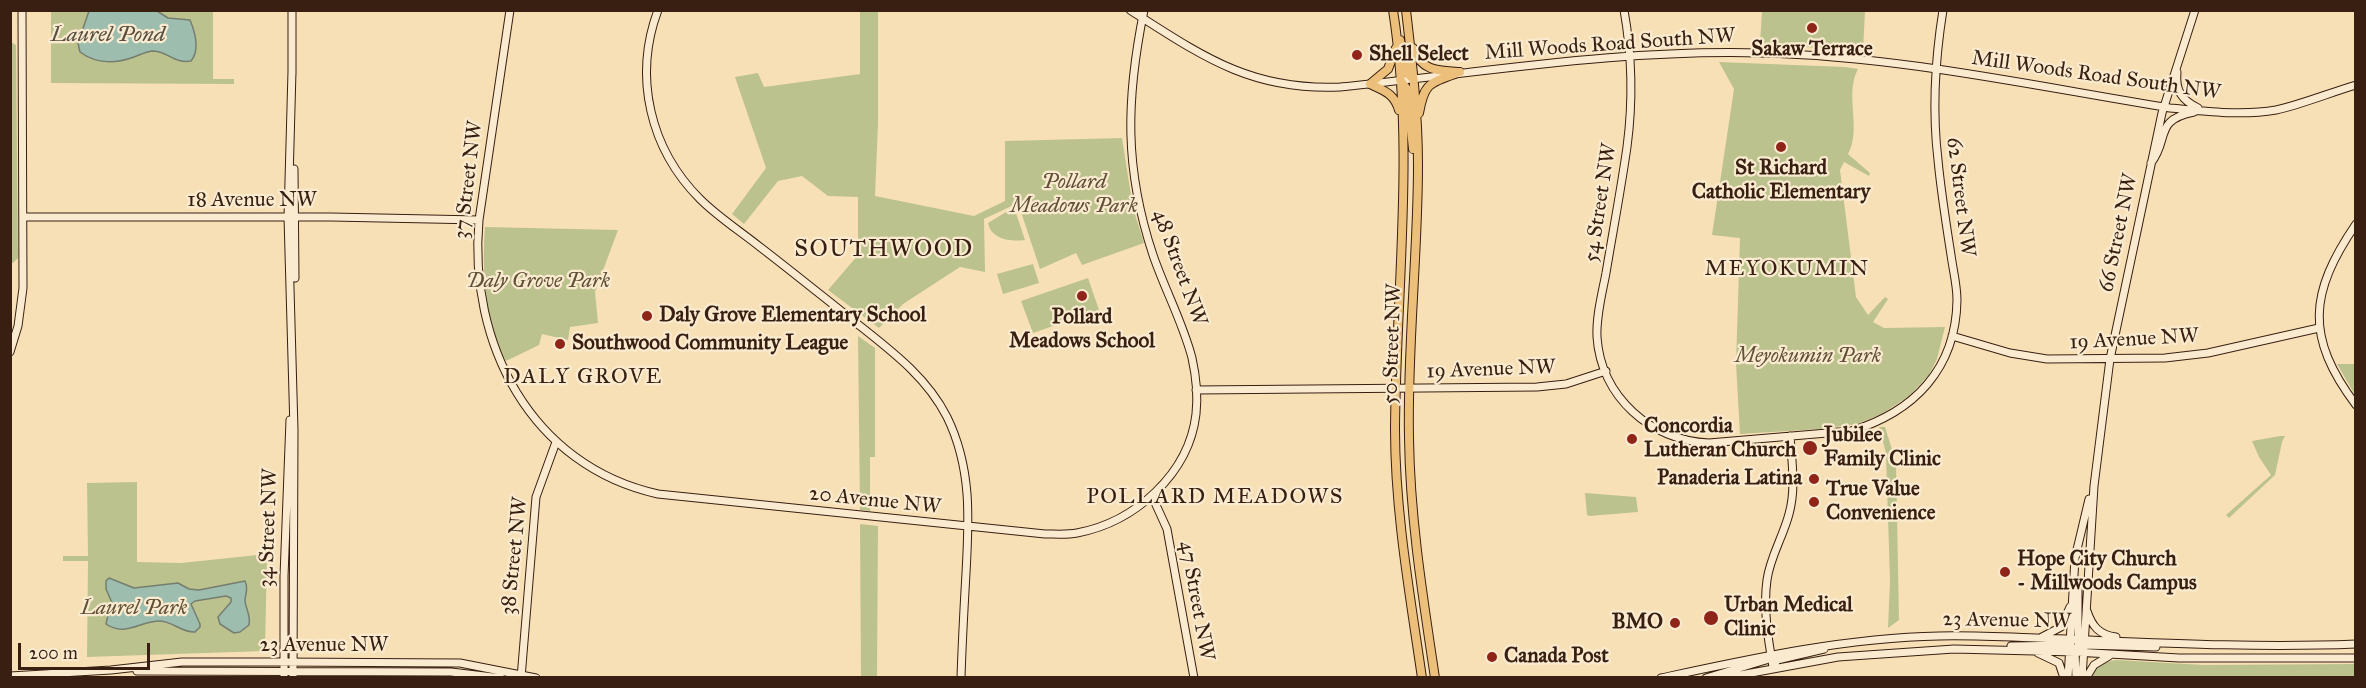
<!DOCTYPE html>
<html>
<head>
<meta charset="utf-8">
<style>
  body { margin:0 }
  #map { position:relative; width:2366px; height:688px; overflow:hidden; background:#f8e0b6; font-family:"IM FELL Great Primer",serif }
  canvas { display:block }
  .frame { position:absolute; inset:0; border:12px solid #381f11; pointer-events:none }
  .scale { position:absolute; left:18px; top:643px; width:132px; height:27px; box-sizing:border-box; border:3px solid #381f11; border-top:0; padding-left:8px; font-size:18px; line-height:21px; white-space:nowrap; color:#381f11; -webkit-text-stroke:4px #faebd0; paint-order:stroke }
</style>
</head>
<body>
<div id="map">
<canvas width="2366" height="688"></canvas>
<div class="frame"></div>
<div class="scale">200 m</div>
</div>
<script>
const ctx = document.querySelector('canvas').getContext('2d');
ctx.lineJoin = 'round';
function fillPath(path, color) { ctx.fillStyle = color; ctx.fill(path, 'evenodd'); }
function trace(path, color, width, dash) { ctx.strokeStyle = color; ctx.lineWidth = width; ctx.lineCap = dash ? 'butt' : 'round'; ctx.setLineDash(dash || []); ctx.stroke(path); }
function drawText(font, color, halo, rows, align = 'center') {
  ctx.font = font + ' "IM FELL Great Primer",serif'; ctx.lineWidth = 4.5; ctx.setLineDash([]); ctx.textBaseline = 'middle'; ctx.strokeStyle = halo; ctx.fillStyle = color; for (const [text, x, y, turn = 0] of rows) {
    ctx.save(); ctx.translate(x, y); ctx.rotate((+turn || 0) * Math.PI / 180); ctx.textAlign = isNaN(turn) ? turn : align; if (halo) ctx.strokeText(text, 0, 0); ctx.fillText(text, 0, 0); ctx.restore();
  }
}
fillPath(new Path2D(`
  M213,10V79H234V84L51,83V11Z
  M860,11H878V123L875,196L974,216L1005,201V141L1122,138L1133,208L1144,243L1082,265L1076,253L1040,269L1018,203L984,219L985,272L960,267L903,304L879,328L828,290L858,255V197L828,196L802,176L778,181L744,224L732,214L766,168L735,77L758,73L764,87L860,74Z
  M1762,11H1865L1863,51L1760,44Z
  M11,42L16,45L18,258L13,263H10Z
  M1719,62L1845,67L1858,69C1844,95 1862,128 1848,154L1870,173L1869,176L1844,162L1840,170L1856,297L1868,315L1885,297L1888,299L1873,322L1884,328L1945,327L1937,359L1929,375L1909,396L1882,414L1857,424L1820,429L1740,434L1736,364L1740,238L1712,235L1734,89Z
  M1011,209L1015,210L1025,240C1010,242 991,239 988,223Z
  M485,227L618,230L595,292L598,323L570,327L568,340L542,334L539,345L506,361C484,327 482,267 485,227Z
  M1033,264L1039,283L1003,294L997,274Z
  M1088,278L1099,310L1033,333L1021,301Z
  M858,336L875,348V457H870V511L860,510Z
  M2337,364H2355V395Z
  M1879,427H1885L1896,462L1899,620L1888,628L1890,581L1886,453Z
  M2280,436H2285L2282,442L2275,475L2229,518L2226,515L2271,475L2259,457L2252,441Z
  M137,482V562L181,563L267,554L265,651L87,657L88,561H63V556H88L87,483Z
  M1585,493L1636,497L1638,512L1589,516L1587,515Z
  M860,524L878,526L877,677H861Z
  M2116,660L2204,665L2355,664V677L2089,678C2095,666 2104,662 2116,660Z`), '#bcc28e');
const water = new Path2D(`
  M89,11H157L168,18L190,20C195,32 200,50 191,61C174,64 168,51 152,51C145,52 140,55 134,57C115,64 96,64 80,52L78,43Z
  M109,578L134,588L178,583L189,589L199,590L245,581C249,590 245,593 245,601C246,610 251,615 249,625L240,632L234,633L220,624L218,617L231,602V598L226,596L195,601L191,604L200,624V627L195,632C181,633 172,620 158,621C139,622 125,637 106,624L108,615L113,605L106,589V581Z`);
fillPath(water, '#9dbdae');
trace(water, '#757e6f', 1.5);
const secondary = new Path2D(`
  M510,10L479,220C468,343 531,466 658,494L1045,534C1055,534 1067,535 1077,533C1135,522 1189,474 1196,414C1198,396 1196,376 1192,358C1183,323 1165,290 1153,255C1124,168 1126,99 1144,10
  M658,10C633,77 650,149 700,199C718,217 740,231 760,247C794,273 827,300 860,326C894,353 927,378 947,417C972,468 969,519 966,573C964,608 962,643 961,678
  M1130,10C1202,56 1251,91 1340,87C1480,73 1620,49 1761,53C1898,56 2034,86 2170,108C2205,111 2241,116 2276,110C2303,104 2329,93 2356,85
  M1624,10C1632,55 1633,102 1627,147C1621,189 1613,231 1606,273C1602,294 1596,316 1597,337C1601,397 1651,441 1709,443L1851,431C1914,412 1956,369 1957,300C1957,285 1953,270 1951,255C1946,223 1941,192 1938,160C1932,110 1935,60 1943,10
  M292,71L288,217L294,430L293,678
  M2177,72C2175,91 2182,100 2198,108
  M292,74V10
  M2151,163C2170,139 2153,120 2194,112
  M294,169L295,278
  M24,217H331L479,220
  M2356,224C2309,293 2305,337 2356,405
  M1952,336L2010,353L2047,359L2165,358L2208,353L2319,328
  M10,352L18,326L23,288L22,10
  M1196,390L1537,387L1566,384L1606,371
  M1152,496L1167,529L1194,678
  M2087,611C2092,626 2099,635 2116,637
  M2042,637L2061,627L2070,607
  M2078,643V583
  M2011,646L2071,645
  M2075,650L2076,678
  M2070,651L2083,645L2156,647
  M2038,653L2059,663L2064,678
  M1773,667C1768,639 1763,608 1767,580C1770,557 1783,537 1789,514C1796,489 1792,463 1790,436
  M1773,667L1777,660L1824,649
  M137,671L451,672L501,678
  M10,676L111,670L182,662H277L460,663L536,678
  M284,678V576L290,420
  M521,678L536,497L556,442
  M1661,678C1754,658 1844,638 1939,636C1981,635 2023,638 2066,639C2162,643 2259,648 2356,644
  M1706,678L1766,660L1770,654
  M1724,678L1838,657L1954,649L2075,652L2179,658H2356
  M2068,678L2075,558L2089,499
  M2082,678L2094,486L2110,359L2162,113L2195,10
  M2086,678L2094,665L2109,656`);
const primary = new Path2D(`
  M1393,10C1415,150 1396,289 1395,429C1395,512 1410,595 1422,678
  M1406,10C1412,62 1418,113 1418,165C1418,256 1407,347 1409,438C1410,518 1423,598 1435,678
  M1400,40L1407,73L1413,79
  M1396,48L1388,69L1370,84C1384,91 1394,93 1399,110
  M1413,48C1421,71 1438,71 1460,72
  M1400,80L1407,89L1413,149
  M1419,113C1424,85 1428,83 1455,74`);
trace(secondary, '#381f11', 9);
trace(primary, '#381f11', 10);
trace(secondary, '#faebd0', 7);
trace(primary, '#ecc07b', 8);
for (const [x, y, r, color] of [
  [1812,28,6,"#8f2418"],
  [1357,55,6,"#8f2418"],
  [1781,147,6,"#8f2418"],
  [1082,296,6,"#8f2418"],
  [647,316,6,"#8f2418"],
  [560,344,6,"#8f2418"],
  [1632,439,6,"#8f2418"],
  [1810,448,8,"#8f2418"],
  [1814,479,6,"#8f2418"],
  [1814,502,6,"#8f2418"],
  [2005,572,6,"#8f2418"],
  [1711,618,8,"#8f2418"],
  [1675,623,6,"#8f2418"],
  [1492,657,6,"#8f2418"]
]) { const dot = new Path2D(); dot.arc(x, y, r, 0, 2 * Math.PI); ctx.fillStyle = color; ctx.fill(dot); trace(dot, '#faebd0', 2); }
drawText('21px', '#381f11', '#faebd0', [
  ["Mill Woods Road South NW",1610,45,-4],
  ["Mill Woods Road South NW",2096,76,8],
  ["37 Street NW",469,180,-83],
  ["62 Street NW",1960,197,83],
  ["18 Avenue NW",252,201],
  ["54 Street NW",1601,203,-81],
  ["66 Street NW",2119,233,-78],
  ["48 Street NW",1179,268,70],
  ["19 Avenue NW",2134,340,-3],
  ["50 Street NW",1393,344,-88],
  ["19 Avenue NW",1491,370,-2],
  ["20 Avenue NW",875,501,6],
  ["34 Street NW",269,528,-88],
  ["38 Street NW",515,556,-84],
  ["47 Street NW",1196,601,80],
  ["23 Avenue NW",2007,621,1],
  ["23 Avenue NW",324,646]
]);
drawText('bold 21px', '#381f11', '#faebd0', [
  ["Sakaw Terrace",1812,50,"center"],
  ["Shell Select",1369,55],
  ["St Richard",1781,169,"center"],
  ["Catholic Elementary",1781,193,"center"],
  ["Daly Grove Elementary School",659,316],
  ["Pollard",1082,318,"center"],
  ["Meadows School",1082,342,"center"],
  ["Southwood Community League",572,344],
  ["Concordia",1644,427],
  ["Lutheran Church",1644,451],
  ["Jubilee",1824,436],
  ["Family Clinic",1824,460],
  ["Panaderia Latina",1802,479,"right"],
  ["True Value",1826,490],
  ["Convenience",1826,514],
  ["Hope City Church",2017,560],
  ["- Millwoods Campus",2017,584],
  ["Urban Medical",1724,606],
  ["Clinic",1724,630],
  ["BMO",1663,623,"right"],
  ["Canada Post",1504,657]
], 'left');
drawText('italic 21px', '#605036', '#faebd0', [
  ["Pollard",1074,183],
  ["Meadows Park",1074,207],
  ["Daly Grove Park",538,282],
  ["Meyokumin Park",1808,357],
  ["Laurel Park",134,609]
]);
drawText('italic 22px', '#564e40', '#faebd0', [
  ["Laurel Pond",108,36]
]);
ctx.letterSpacing = '1.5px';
drawText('22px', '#381f11', '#faebd0', [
  ["MEYOKUMIN",1787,270],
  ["DALY GROVE",583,378],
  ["POLLARD MEADOWS",1215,498]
]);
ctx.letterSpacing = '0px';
ctx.letterSpacing = '1.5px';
drawText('24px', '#381f11', '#faebd0', [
  ["SOUTHWOOD",884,250]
]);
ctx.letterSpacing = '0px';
</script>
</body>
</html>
